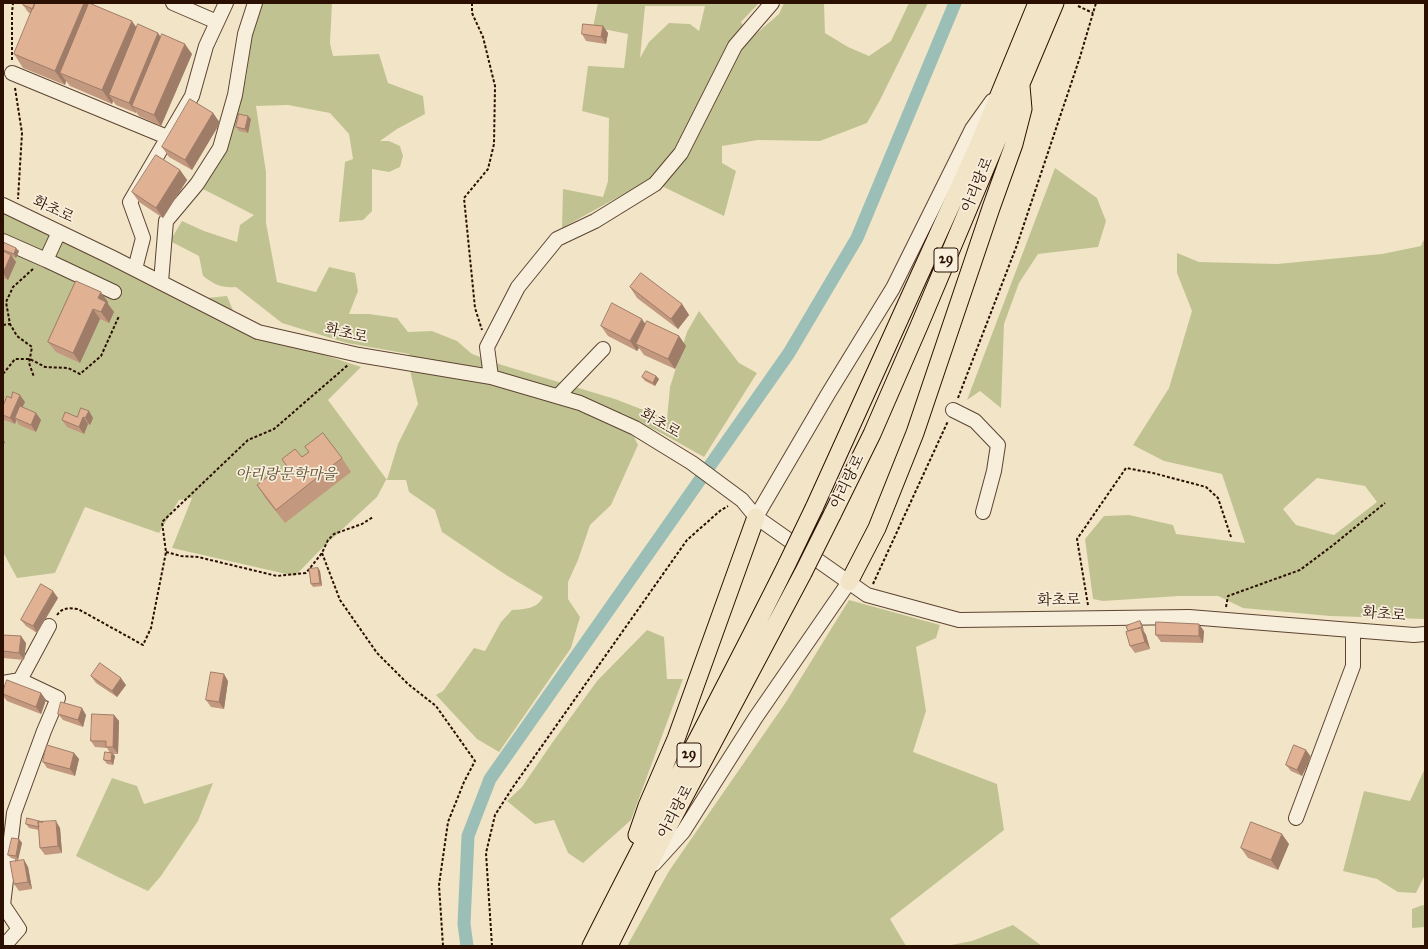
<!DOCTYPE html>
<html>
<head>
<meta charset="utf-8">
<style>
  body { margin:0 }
  #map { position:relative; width:1428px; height:949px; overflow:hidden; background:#f2e5c7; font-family:"IM FELL Great Primer",serif }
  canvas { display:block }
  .frame { position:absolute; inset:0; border:4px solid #2b0f00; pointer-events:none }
</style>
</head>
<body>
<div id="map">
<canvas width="1428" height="949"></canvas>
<div class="frame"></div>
</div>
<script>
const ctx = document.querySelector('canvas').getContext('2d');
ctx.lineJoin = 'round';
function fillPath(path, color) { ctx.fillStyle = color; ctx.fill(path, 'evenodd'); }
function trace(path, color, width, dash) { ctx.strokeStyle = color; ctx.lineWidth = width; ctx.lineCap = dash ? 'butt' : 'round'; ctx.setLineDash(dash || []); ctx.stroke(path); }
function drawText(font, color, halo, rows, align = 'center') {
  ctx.font = font + ' "IM FELL Great Primer","Noto Serif KR",serif'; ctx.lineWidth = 3.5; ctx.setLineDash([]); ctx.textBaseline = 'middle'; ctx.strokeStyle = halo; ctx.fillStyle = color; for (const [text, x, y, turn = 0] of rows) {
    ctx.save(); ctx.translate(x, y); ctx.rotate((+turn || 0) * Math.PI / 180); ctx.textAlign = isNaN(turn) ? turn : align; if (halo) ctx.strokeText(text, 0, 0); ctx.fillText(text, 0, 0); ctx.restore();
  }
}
fillPath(new Path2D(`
  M263,3H332L330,43L333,56L379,54L388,83L423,96L425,114L397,129L380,141H389L400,146L403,156L400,167L389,172L372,169V211L363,220L339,222L345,162L353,159L349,134L330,113L288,105L256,106L266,172V223L277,282L316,292L329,267L355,273L358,291L349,314H369L397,318L408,332L432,331L457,341L472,354L502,365L615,399L667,419L670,387L687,332L699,311L739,363L757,373L704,457L663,434L622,413L638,445L611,505L590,525L578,560L568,582V599L580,617L571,648L499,752L477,739L436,695L443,691L474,648L485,651L501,622L512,610C525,609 537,609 543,597L506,575L442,532L435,510L409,492L406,480H386L377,497L322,548L295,576L172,548L192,498L179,500L159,533L85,507L55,573L17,578L3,552V211L186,300L227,296L239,325L248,330L361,367L328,400L387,480L398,444L418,404L411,375L409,354L347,343L282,323L236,287C221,288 215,285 203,276L199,256L170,241L182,221L204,231L237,242L240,225L254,215L203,189L229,142L246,78L253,26Z
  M598,3H759L741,22L750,39L779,14L784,3H824L825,33L848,47L869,56L891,41L909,3H928L880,100L867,123L820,141L758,140L722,146V163L736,171L724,216L649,180L562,228L563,189L603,197L608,181L609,118L582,111L588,66L624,68L628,34L593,27ZM645,6H705L699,31L690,24L669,23L649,42L640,58Z
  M1055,168L1097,198L1106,221L1098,247L1038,254L1019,283L1004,324L1001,408L980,391L967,400Z
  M1425,237V619L1330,616L1243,608L1218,596H1179L1103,601L1093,599L1085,539L1104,516L1129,515L1173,525L1176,534L1245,543L1222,474L1164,461L1133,445L1169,388L1192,311L1177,273V253L1199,262L1277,264L1382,254L1421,246ZM1317,478L1365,486L1377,502L1334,535L1296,525L1283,509Z
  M849,600L940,625L936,638L916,647L926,711L913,752L997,784L1004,830L890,919L906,946H627L669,871L786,702Z
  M647,630L664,637L667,679H683L631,820L583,863L568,853L554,820L535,824L507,801L522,787L552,743L597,681Z
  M1425,768V875L1416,893L1398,892L1377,879L1343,871L1364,791L1410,801Z
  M112,778L137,786L144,804L213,783L198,821L161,876L148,891L118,877L76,856Z
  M1423,905L1425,906V927L1412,928V909Z
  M1013,925L1042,946H946L972,941Z`), '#c0c391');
trace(new Path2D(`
  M467,946L464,924L468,836L490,779L789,353L857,238L955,3`), '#9bbfb6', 13);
const minor = new Path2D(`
  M173,3L217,22
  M12,73L167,137
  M3,205L111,257L258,332L359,355L491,377L580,403L635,428L692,463L742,500L756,517L867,595L959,620L1189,617L1414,635L1425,634
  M3,241L46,260L59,232
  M46,260L114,292
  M135,269L143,238L130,202L192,96L206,46L226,3
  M161,282L166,221L197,184L220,148L235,95L245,34L255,3
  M491,377L487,347L518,287L557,239L595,221L655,184L681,153L735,46L772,3
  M558,396L603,349
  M953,410L975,421L998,445L994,471L983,512
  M756,517L828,394L893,288L972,129L992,101
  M3,683L20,680L49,626
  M1296,818L1353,666V630
  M654,864L683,832L756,717L849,582
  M3,905L14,813L44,731L58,698L20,680
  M3,905L19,929L4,946`);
const major = new Path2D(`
  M814,508L978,146L1037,3
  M832,515L872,434L919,326L1055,3
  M849,582L877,528L915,433L991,208L1014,144L1023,109L1021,86
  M637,835L647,806L676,739L756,517
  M591,946C655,818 723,693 787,564
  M609,946L667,829L803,573`);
trace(minor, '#5d4432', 16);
trace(major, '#2b0f00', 19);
trace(new Path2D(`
  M472,3V13L483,37L495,86L494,144L488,169L464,198L475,308L482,330
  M1078,6L1093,13
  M12,60V13L13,3
  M15,88L22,133L18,199
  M33,269L13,287L6,302L10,324L17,336L32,347L29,363L34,377
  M3,325L10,324
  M3,374L15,359H30L45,367L68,368L80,374L101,356L119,316
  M958,398L1017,245L1080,57L1096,3
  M166,552L181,556L198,557L277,576L306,573L322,553L328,540L334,534L362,524L373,517
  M322,553L340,600L377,653L408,684L436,706L475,761L464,782L448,822L439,885L443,946
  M873,584L948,421
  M1088,605L1077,539L1126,468L1153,473L1206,487L1218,498L1231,537
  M1226,607L1228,596L1300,570L1332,546L1385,503
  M57,615C63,607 69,608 78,609L143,645L151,628L166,552L162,522L248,440L274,429L348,365
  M492,946L486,853L495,815L513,787L687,540L721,510L728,506`), '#2b0f00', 2, [3, 2]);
trace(minor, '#f7eedb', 14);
trace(major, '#f2e5c7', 17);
const majorBridge = new Path2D(`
  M787,564L814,508
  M803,573L832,515`);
trace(majorBridge, '#2b0f00', 19, []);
trace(majorBridge, '#f2e5c7', 17);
fillPath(new Path2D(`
  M23,5H88L137,28L161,37L192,54L161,126L139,116L136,112V113L116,105L113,101L112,104L70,86L66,81L65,85L23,68L14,54L31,14L28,12Z
  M603,26L608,33L606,44L586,41L582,34Z
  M213,113L220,123L192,170L169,157L162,147Z
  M251,119L248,133L239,131L236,127Z
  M180,170L187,180L163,218L139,202L132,192Z
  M3,242L19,251L16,258L12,256L16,262L8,280L3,278Z
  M76,281L108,302V304L114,312L109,323L100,319L80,363L56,352L48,342Z
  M630,287L682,304L689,315L678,329L637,298Z
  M646,324L679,336L686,346L675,369L644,355L639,348L637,351L608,336L601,326Z
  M656,376L659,379L655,386L645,381L642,377Z
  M11,398L25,402L22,407L36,413L41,420L36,432L19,425L16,420L15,424L4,420L3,418V406Z
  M89,411L93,418L90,425L88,424L84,434L67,427L62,420L77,417Z
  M305,447L342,458L351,472L285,523L266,499L257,485L279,475L288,468L282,459L302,457L309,452Z
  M318,568L320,571L322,586L313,587L311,584Z
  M58,598L37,633L26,626L21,620Z
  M1140,621L1142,624L1144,631L1146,635L1150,649L1135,653L1130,646Z
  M1204,631L1203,643L1161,642L1156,635Z
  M3,635L26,643L24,660L3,658Z
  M91,676L126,685L117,697L96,683Z
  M228,681L224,709L211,707L206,700Z
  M3,691L41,693L46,700L41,714L7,701L3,696Z
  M58,714L86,715L83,727L63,720Z
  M114,715L119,721L118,754H113L115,756L113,765L107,764L104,760L110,753L107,748L95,747L91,741Z
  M1306,750L1311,757L1302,776L1291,771L1286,765Z
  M74,753L79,759L75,776L47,768L43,762Z
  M26,824L60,828L62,853L45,855L40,848L39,830L29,828Z
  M19,839L22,843L18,860L11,858L8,855Z
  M1289,844L1278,870L1248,858L1241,848Z
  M24,860L28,867L32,889L19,891L14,884Z`), '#c2987f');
fillPath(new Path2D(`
  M84,3H87L95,14L60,73L66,81L65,85L55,71Z
  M132,21L141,34L109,95L113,101L112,104L102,90Z
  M603,26L608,33L606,44L601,37Z
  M158,33L165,43L132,106L136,112V113L129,103Z
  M185,44L192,54L161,126L154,115Z
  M213,113L220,123L192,170L185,160Z
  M248,116L251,119L248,133L245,129Z
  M180,170L187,180L163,218L156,208Z
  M16,248L19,251L16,258L14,254Z
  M11,255L16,262L8,280L3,273Z
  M101,292L108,302V304L114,312L109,323L101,312L98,298Z
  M682,304L689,315L678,329L671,319Z
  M93,309L100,319L80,363L73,353Z
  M642,319L649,329L636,344L639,348L637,351L630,341Z
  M679,336L686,346L675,369L668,359Z
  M656,376L659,379L655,386L653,383Z
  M20,395L25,402L17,419L15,418L16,420L15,424L10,418Z
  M89,411L93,418L90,425L85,418Z
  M36,413L41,420L36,432L31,425Z
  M83,417L88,424L84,434L79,427Z
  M3,439L5,442L3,447Z
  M318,568L320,571L322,586L320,583Z
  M53,591L58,598L37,633L33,626Z
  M1140,621L1142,624L1144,631L1142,627Z
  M1199,624L1204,631L1203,643L1199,636Z
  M1141,628L1146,635L1150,649L1145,642Z
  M21,636L26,643L24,660L19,653Z
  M224,674L228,681L224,709L219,702Z
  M121,678L126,685L117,697L112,691Z
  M41,693L46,700L41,714L36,707Z
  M82,708L86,715L83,727L78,720Z
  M114,715L119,721L118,754L113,747Z
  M1306,750L1311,757L1302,776L1297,770Z
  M74,753L79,759L75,776L70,769Z
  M112,753L115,756L113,765L111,761Z
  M56,821L60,828L62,853L58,846Z
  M1282,834L1289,844L1278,870L1271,860Z
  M19,839L22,843L18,860L16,856Z
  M24,860L28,867L32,889L28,882Z`), '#9e7c68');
const building = new Path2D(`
  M24,3H35L33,9L23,5Z
  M35,3H84L55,71L14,54Z
  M89,3L132,21L102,90L60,73Z
  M138,24L158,33L129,103L109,95Z
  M583,24L603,26L601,37L582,34Z
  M162,34L185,44L154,115L132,106Z
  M190,99L213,113L185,160L162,147Z
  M239,114L248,116L245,129L236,127Z
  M156,155L180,170L156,208L132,192Z
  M3,242L16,248L14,254L3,250Z
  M3,251L11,255L3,273Z
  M641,273L682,304L671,319L630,287Z
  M76,281L101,292L98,298L106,302L101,312L93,309L73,353L48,342Z
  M612,303L642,319L630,341L601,326Z
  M647,321L679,336L668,359L636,344Z
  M646,371L656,376L653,383L642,377Z
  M13,392L20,395L10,418L3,415V406L7,396L11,398Z
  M20,406L36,413L31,425L15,418Z
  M81,408L89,411L85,418L83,417L79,427L62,420L65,412L77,417Z
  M323,433L342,458L276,510L257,485L275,471L279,475L288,468L282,459L295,449L302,457L309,452L305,447Z
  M318,568L320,583L311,584L309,569Z
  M41,584L53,591L33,626L21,620Z
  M1140,621L1142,627L1128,631L1126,626Z
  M1156,622L1199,624V636L1156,635Z
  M1141,628L1145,642L1130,646L1126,632Z
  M3,635L21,636L19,653L3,651Z
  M100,663L121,678L112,691L91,676Z
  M211,672L224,674L219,702L206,700Z
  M7,680L41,693L36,707L3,694V691Z
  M61,702L82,708L78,720L58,714Z
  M92,714L114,715L113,747H106V741H91Z
  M47,745L74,753L70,769L43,762Z
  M1294,745L1306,750L1297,770L1286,765Z
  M105,752L112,753L111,761L104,760Z
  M27,818L43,822H38L39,827L26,824Z
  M56,821L58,846L40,848L38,822Z
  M1251,822L1282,834L1271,860L1241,848Z
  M12,838L19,839L16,856L8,855Z
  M24,860L28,882L14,884L10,862Z`);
fillPath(building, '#e1b194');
trace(building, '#9e7c68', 1);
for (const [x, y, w] of [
  [946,260,24],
  [689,755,24]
]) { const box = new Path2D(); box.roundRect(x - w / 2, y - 12, w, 24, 3); ctx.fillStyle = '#f7eedb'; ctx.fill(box); trace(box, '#2b0f00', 1); }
drawText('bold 14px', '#2b0f00', null, [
  ["29",946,260],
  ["29",689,755]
]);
drawText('15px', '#2b0f00', '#f7eedb', [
  ["아리랑로",978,185,-67],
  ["화초로",53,210,25],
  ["화초로",346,334,12],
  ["화초로",660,424,30],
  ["아리랑로",848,482,-64],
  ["화초로",1059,601,-1],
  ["화초로",1384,615,5],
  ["아리랑로",676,812,-62]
]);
drawText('italic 15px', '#5f4e33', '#f7eedb', [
  ["아리랑문학마을",286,475]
]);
</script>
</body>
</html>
